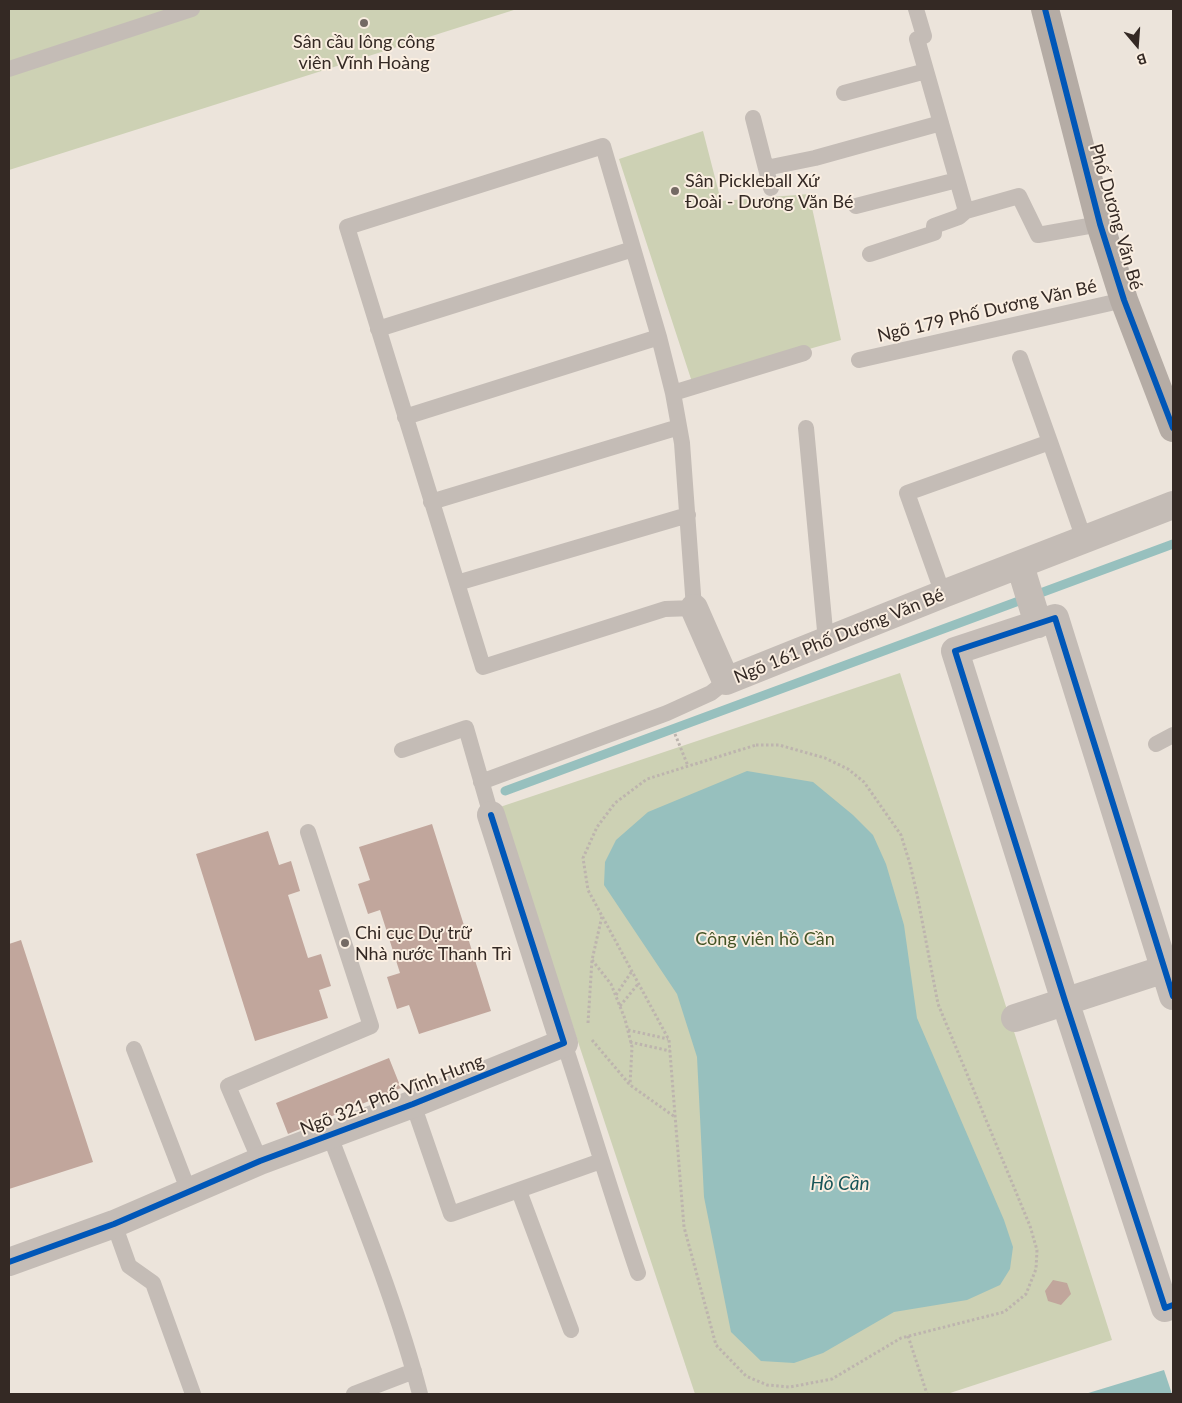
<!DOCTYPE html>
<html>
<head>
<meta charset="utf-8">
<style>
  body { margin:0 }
  #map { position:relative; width:1182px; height:1403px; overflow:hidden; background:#ece4db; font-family:Lato,sans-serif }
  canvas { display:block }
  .frame { position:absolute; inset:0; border:10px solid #342924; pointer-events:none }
  .north { position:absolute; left:1112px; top:20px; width:50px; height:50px; -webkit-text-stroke:4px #faeee1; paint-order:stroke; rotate:162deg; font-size:14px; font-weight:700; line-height:20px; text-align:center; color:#342924 }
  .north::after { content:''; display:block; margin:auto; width:18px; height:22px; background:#342924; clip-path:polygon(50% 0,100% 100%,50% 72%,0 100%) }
</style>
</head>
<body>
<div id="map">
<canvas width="1182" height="1403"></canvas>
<div class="frame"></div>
<div class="north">B</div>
</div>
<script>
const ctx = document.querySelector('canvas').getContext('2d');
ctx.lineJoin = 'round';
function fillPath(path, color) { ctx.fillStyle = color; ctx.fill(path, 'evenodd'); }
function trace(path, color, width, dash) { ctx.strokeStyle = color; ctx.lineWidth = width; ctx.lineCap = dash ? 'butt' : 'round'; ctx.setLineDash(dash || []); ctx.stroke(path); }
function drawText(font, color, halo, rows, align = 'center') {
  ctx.font = font + ' Lato,sans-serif'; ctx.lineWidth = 4; ctx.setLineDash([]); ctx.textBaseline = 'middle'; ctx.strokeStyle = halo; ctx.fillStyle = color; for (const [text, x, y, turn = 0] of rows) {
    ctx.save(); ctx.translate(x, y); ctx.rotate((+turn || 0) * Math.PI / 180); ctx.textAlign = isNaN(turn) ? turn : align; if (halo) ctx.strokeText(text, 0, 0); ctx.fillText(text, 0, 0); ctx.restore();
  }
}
fillPath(new Path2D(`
  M9,9H517L9,170Z
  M703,131L721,201L809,194L841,340L692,382L619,159Z
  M900,673L1112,1340L947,1394H695L500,807Z`), '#cdd1b4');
fillPath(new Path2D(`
  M747,771L813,782L853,815L873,835L886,864L904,925L917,1018L1004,1220L1013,1247L1010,1269L1000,1285L967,1300L894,1312L823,1353L794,1363L761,1361L731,1332L704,1197L697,1057L677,994L604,885L605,862L616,840L648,812Z
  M1164,1370L1172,1394H1085Z`), '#97c0be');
trace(new Path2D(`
  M505,791L1173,544`), '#97c0be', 9);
fillPath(new Path2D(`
  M432,824L491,1011L419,1034L409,1005L397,1009L387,977L400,973L380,910L368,914L358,884L370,880L359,847Z
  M268,831L279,865L291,861L300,891L288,895L308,958L321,954L331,986L319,990L328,1018L255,1041L196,854Z
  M21,940L93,1162L9,1189V944Z
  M389,1058L401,1088L288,1134L276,1103Z
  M1053,1280L1067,1283L1071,1294L1061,1305L1048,1301L1045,1291Z`), '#c1a69c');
trace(new Path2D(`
  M675,734L688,766
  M756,745H779L825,758L848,769L864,782L901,835L910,864L917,894L938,1004L1030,1226L1037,1250L1036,1269L1026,1294L1004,1312L901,1338L832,1379L790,1387L767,1385L746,1376L716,1345L684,1227L669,1040L588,890L583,858L597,827L615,803L647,779Z
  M592,960L611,984L625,1019L632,1047L630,1085
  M616,995L632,971
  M620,1006L638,984
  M588,1023L592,960L602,916
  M628,1030L668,1039
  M592,1040L630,1085L675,1117
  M630,1042L670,1051
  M908,1336L927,1394`), '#bdb4ae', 3, [2.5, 2.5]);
trace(new Path2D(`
  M916,9L924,36L917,39L966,211L1019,196L1038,235L1100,224
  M9,69L192,9
  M844,93L926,71
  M753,118L771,188
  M603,146L659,337L673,393L682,443L694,608L665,609L483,667L347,227Z
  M766,168L815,158L941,123
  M856,206L957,180
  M870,254L934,233V226L959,217L966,211
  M378,329L633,249
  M1020,358L1050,442
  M859,360L1124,300
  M673,393L804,353
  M405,417L659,337
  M806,428L826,641
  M431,502L679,427
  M457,583L688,515
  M943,594L907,493L1050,442L1084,539
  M1156,744L1173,735
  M402,750L466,728L491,815
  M481,782L667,713L711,693L726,681
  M564,1043C589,1119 612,1196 638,1273
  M134,1049L189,1192
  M413,1104L451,1214L601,1161
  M330,1136C362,1220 397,1306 420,1394
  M260,1161L228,1086L371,1026L308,832
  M519,1191L571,1330
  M114,1224L129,1266L153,1283L193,1394
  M354,1394L414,1371`), '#c4bcb6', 16);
trace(new Path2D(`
  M1020,565L1038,624
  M694,608L726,681L943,594L1173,505
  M1173,996L1055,618L955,651L1065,1001L1165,1308L1173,1305
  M1015,1018L1165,969
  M9,1262L114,1224L260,1161L413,1104L564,1043L491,815`), '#c4bcb6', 28);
trace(new Path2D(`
  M1045,9L1100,224L1124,300L1173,428`), '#b5aca5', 28);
trace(new Path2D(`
  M1045,9L1100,224L1124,300L1173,428
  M1173,996L1055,618L955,651L1065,1001L1165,1308L1173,1305
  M9,1262L114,1224L260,1161L413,1104L564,1043L491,815`), '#0057b8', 6);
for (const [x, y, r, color] of [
  [364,23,5,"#746a64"],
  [675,191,5,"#746a64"],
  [345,943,5,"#746a64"]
]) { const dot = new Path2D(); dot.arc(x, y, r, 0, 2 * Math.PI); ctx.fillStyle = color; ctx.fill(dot); trace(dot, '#faeee1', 2); }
drawText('18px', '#342924', '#faeee1', [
  ["Sân cầu lông công",364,42,"center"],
  ["viên Vĩnh Hoàng",364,63,"center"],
  ["Sân Pickleball Xứ",685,181],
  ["Đoài - Dương Văn Bé",685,202],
  ["Chi cục Dự trữ",355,933],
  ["Nhà nước Thanh Trì",355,954]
], 'left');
drawText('18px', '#342924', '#faeee1', [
  ["Phố Dương Văn Bé",1116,217,74],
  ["Ngõ 179 Phố Dương Văn Bé",987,311,-13],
  ["Ngõ 161 Phố Dương Văn Bé",839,636,-22],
  ["Ngõ 321 Phố Vĩnh Hưng",392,1095,-21]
]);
drawText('18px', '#445426', '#faeee1', [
  ["Công viên hồ Cần",765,939]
]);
drawText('italic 19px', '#175558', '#faeee1', [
  ["Hồ Cần",840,1184]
]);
</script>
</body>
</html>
